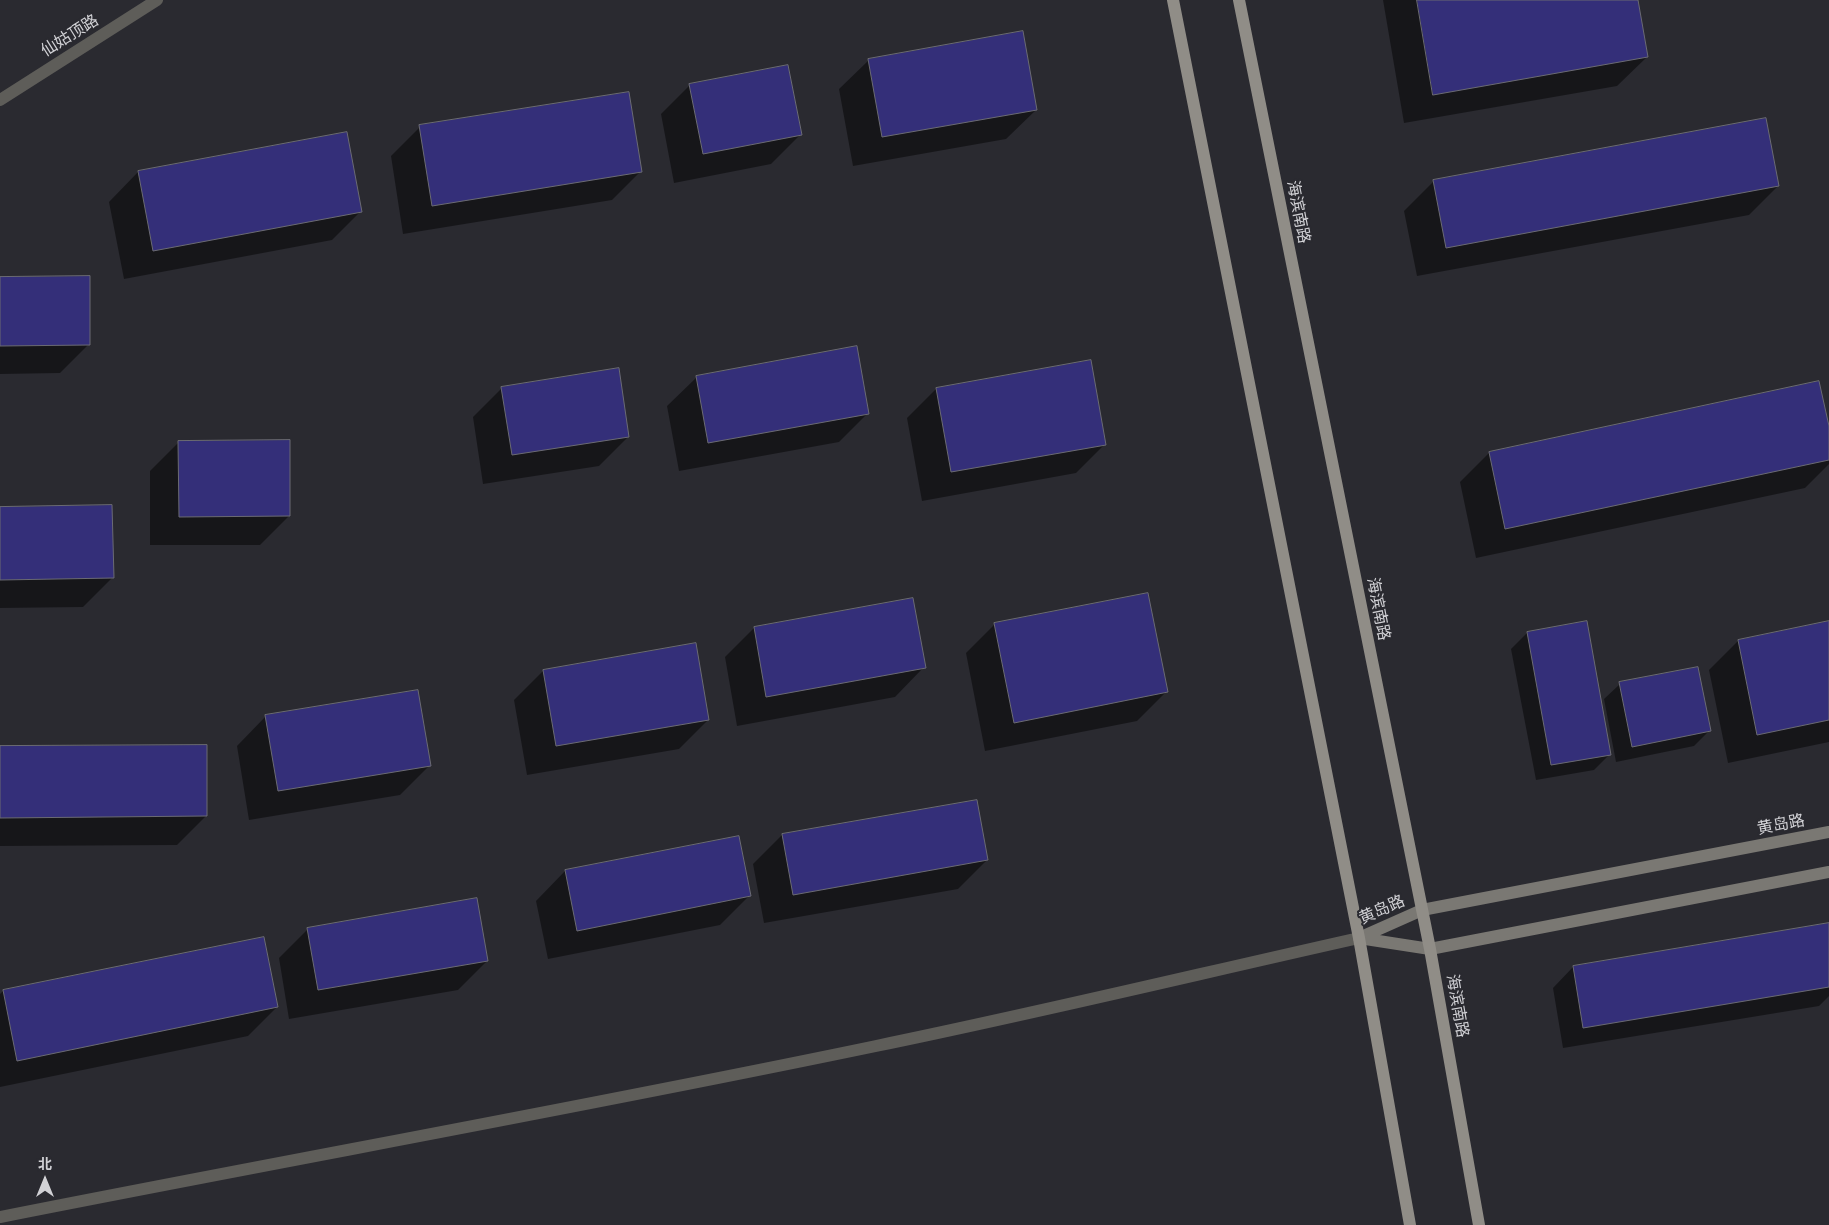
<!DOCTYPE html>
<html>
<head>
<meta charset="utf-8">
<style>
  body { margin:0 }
  #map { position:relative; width:1829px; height:1225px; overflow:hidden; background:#2a2a30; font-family:"Zilla Slab","Noto Sans SC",serif }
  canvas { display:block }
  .north { position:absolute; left:20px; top:1155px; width:50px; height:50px; -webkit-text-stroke:4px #2a2a30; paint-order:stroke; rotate:0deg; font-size:14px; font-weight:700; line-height:20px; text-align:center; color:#d1d1d5 }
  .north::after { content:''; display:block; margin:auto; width:18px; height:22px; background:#d1d1d5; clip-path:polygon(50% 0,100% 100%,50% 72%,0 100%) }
</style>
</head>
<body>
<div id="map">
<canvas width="1829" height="1225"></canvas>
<div class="north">北</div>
</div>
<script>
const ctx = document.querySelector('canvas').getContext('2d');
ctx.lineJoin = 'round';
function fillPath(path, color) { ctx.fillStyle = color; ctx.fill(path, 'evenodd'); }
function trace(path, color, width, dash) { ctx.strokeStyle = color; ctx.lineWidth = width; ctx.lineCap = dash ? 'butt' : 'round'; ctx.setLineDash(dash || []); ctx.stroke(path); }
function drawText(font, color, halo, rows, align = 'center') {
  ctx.font = font + ' "Zilla Slab","Noto Sans SC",serif'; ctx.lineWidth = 4; ctx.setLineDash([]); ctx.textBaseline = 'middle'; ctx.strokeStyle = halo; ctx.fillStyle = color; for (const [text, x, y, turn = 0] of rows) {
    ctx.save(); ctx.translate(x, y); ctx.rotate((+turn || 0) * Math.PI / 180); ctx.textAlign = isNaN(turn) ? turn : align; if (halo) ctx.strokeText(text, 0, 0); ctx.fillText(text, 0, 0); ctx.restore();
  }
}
fillPath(new Path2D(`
  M1383,0H1637L1647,57L1617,86L1404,123Z
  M869,60L1036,110L1006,139L853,166L839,89Z
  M690,85L800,135L771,164L674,183L661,114Z
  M420,127L641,171L612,200L403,234L391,156Z
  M138,172L361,211L332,240L124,279L109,202Z
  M1434,181L1778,186L1749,215L1417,276L1404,211Z
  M0,279L89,344L60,373L0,374Z
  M697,377L868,413L839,442L679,471L667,406Z
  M502,388L628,437L599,466L483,484L473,417Z
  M936,389L1105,444L1076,473L922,501L907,418Z
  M1829,432V464L1805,488L1476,558L1460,482L1489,453Z
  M179,442L289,516L260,545H150V471Z
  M0,508L112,578L83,607L0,608Z
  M1829,622V742L1728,763L1709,670L1738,641Z
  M995,624L1166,692L1137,721L985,751L966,653Z
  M754,628L924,667L895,697L737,726L725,657Z
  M1527,633L1610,754L1594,770L1536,780L1511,649Z
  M543,671L708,720L679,749L527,775L514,700Z
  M1620,684L1710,730L1694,746L1616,762L1604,699Z
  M266,716L429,766L400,795L249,820L237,746Z
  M0,747L206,816L177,845L0,846Z
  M782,835L987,860L958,889L764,923L753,864Z
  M565,871L749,896L720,925L548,959L536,901Z
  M1829,925V996L1819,1006L1563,1048L1553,988L1573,967Z
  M308,929L487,961L458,990L289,1019L279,958Z
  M263,939L277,1007L248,1036L0,1087V994L3,991Z`), '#0007');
const building = new Path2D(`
  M1417,0H1638L1648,57L1433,95Z
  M1023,31L1037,110L882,137L868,59Z
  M788,65L802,135L703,154L689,84Z
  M629,92L642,172L432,206L419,125Z
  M1766,118L1779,186L1446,248L1433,180Z
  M347,132L362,212L153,251L138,171Z
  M90,276V345L0,346V277Z
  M857,346L869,414L708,443L696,376Z
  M1091,360L1106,445L951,472L936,388Z
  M619,368L629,437L512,455L501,387Z
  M1819,381L1829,426V460L1505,529L1489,452Z
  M290,440V516L179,517L178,441Z
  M112,505L114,578L0,580V507Z
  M1148,593L1168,692L1014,723L994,623Z
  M913,598L926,668L766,697L754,627Z
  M1587,621L1611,755L1551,765L1527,632Z
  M1829,621V720L1757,735L1738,640Z
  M696,643L709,720L556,746L543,670Z
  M1698,667L1711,731L1632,747L1619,682Z
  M418,690L431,766L278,791L265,715Z
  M207,745V816L0,818V746Z
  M977,800L988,860L793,895L782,834Z
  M739,836L751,896L577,931L565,870Z
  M477,898L488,961L318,990L307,928Z
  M1829,923V987L1583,1028L1573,966Z
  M264,937L278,1007L17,1061L3,990Z`);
fillPath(building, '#342f79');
trace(building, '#6b6b73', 1);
trace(new Path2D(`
  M0,100L157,0
  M0,1217C292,1159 584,1107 876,1046C1037,1013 1198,974 1359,938`), '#5e5d59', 12);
trace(new Path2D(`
  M1359,938L1422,910L1829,832
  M1359,938L1430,949L1829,872`), '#7a7873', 12);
trace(new Path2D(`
  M1173,0L1359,938L1410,1225
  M1239,0L1430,949L1479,1225`), '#908d87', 12);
drawText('16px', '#d1d1d5', '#2a2a30', [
  ["仙姑顶路",70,36,-32],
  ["海滨南路",1298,212,79],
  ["海滨南路",1378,609,79],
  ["黄岛路",1781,825,-11],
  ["黄岛路",1382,910,-24],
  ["海滨南路",1457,1006,80]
]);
</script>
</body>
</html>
